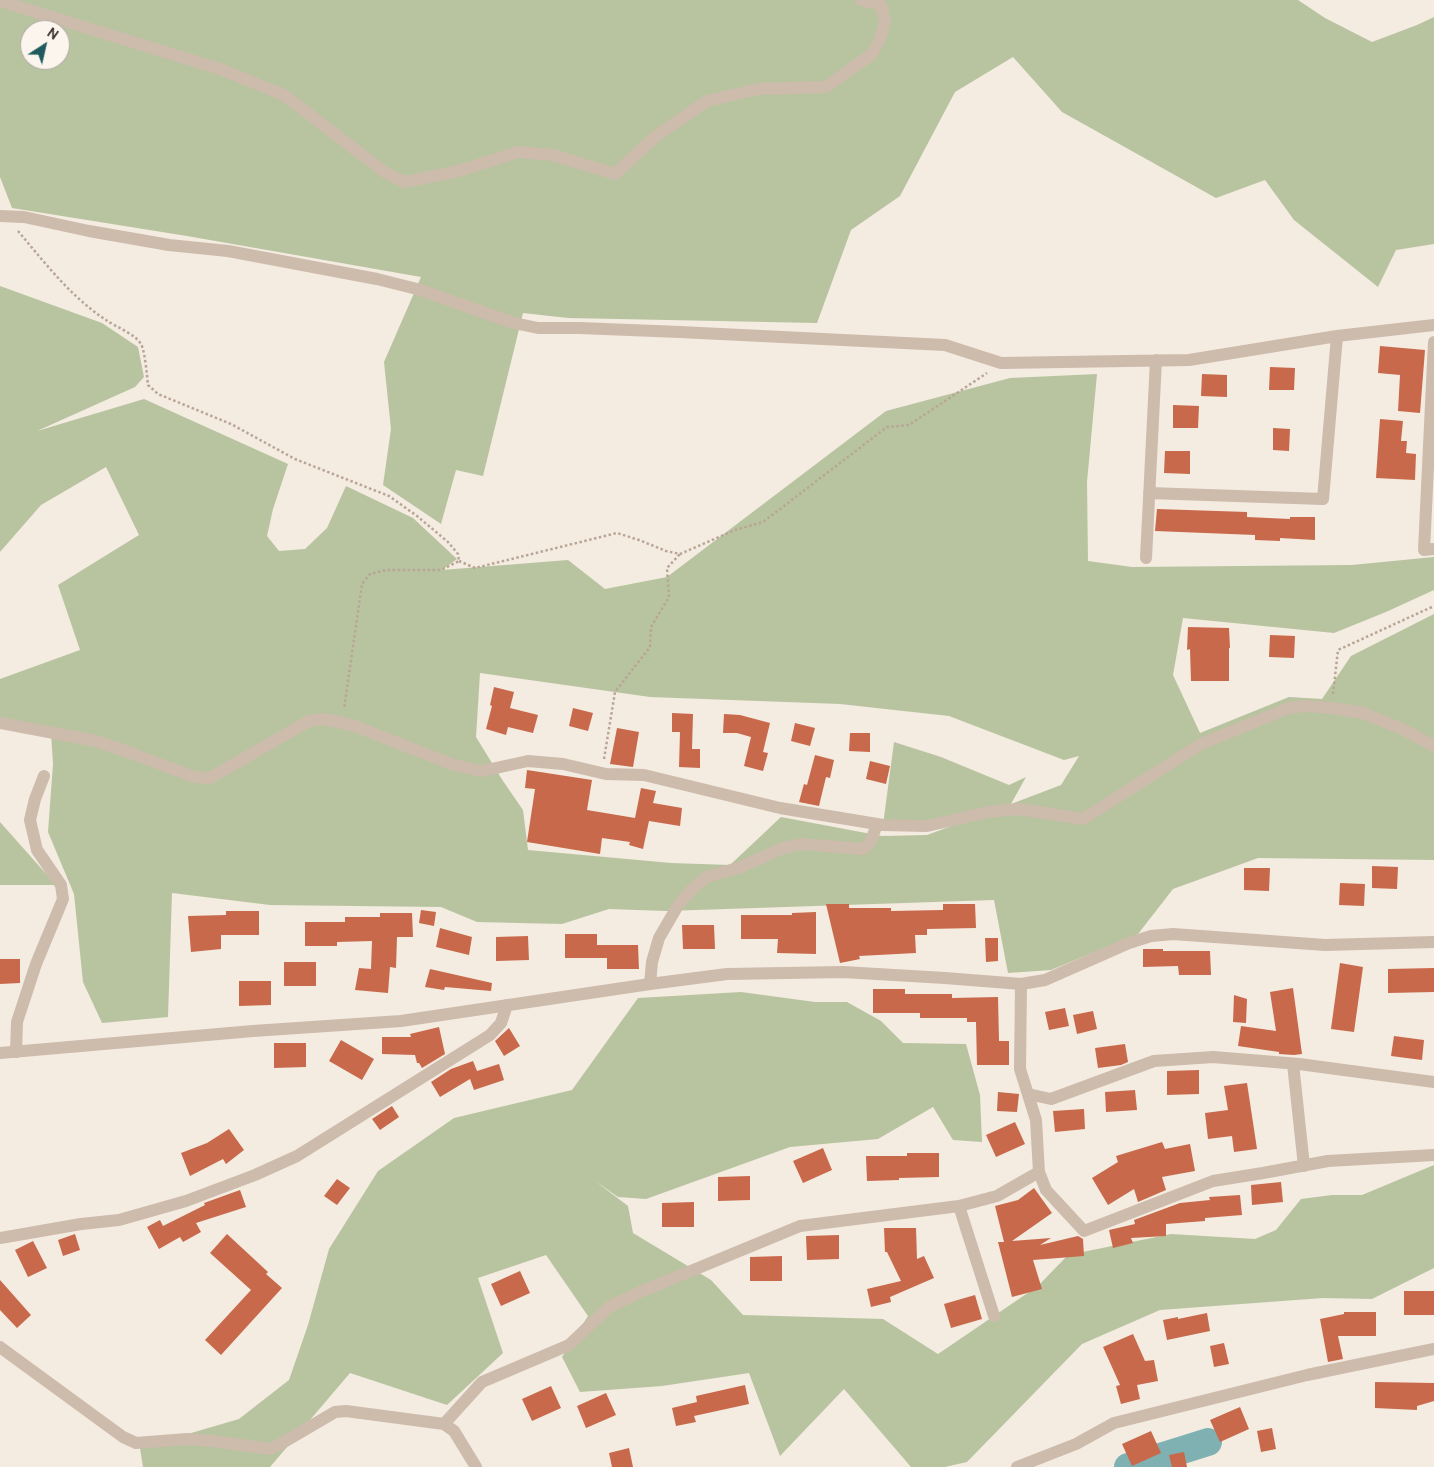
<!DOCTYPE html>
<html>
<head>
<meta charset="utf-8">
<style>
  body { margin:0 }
  #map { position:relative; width:1434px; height:1467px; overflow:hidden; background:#f4ebe1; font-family:Cabin,sans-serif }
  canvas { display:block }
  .north { position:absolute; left:20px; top:20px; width:50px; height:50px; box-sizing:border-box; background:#fbf5ee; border:1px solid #aea6a0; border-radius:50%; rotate:35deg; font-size:14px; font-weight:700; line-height:20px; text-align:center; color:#3b302b }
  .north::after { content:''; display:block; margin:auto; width:18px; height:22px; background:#1f5a5e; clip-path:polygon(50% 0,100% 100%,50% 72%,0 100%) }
</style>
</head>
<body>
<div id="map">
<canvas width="1434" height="1467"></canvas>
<div class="north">N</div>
</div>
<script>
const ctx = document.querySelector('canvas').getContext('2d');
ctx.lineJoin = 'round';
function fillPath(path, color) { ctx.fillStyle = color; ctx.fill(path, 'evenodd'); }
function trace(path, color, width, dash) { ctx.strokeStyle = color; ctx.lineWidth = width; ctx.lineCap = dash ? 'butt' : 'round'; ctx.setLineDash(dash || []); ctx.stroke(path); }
fillPath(new Path2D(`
  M0,0H1298L1325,18L1372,42L1417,25L1434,17V244L1396,250L1378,287L1294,220L1265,180L1216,198L1062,112L1013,57L955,92L900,196L851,230L817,323L568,318L523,313L483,476L456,470L441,524L383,485L391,429L384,362L421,277L187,236L12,208L0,177ZM30,30H60V60H30Z
  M0,286L102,323L138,347L144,377L135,387L37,431L144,399L288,464L273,509L267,536L279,551L305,549L327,528L346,486L413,518L457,559L442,570L568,560L605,589L667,577L886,411L1010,378L1097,374L1087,482L1088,561L1132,567L1352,565L1434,557V590L1386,612L1334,633L1183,618L1173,675L1200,733L1289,697L1322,699L1351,656L1434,614V860L1258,858L1173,889L1138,934L1051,970L1008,973L994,900L666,911L609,909L562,924L477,922L441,907L270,905L172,893L168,1017L102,1023L83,982L74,894L48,832L53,764L51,733L0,723V679L80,650L58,585L139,535L106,467L41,505L0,552ZM480,673L650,697L840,704L949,716L1064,760L1079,756L1061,785L1011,804L1026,777L1009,785L941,757L894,742L883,825L976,817L927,835L882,836L781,817L730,865L671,863L528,850L523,810L503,781L476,737Z
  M0,822L56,885H0Z
  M741,992L815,1002H847L881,1021L903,1043L966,1044L980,1095L982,1142L953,1140L933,1107L878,1139L790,1147L646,1199L618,1197L595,1181L628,1206L633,1233L711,1280L743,1315L883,1319L938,1354L1038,1286L1068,1255L1171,1234L1255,1239L1276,1230L1301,1199L1332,1195H1362L1434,1165V1268L1372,1299L1323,1298L1160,1310L1082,1344L967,1462L945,1467H911L844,1389L780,1456L749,1373L662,1386L580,1392L562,1357L588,1316L546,1255L478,1278L503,1353L447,1405L350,1373L270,1467H143L140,1448L239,1419L289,1380L308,1325L329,1249L378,1171L454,1118L572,1090L638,998Z`), '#b8c4a0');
trace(new Path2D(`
  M1128,1467L1208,1442`), '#7fb0b2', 28);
fillPath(new Path2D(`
  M1380,346L1425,350L1420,413L1398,411L1400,375L1378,373Z
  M1270,367L1295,368L1294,390H1269Z
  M1202,374L1227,375V397L1201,396Z
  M1173,405L1199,406L1198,428H1173Z
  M1380,419L1403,421L1401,441H1407L1406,453L1416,454L1415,480L1376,478Z
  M1273,428L1290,429L1289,451L1273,450Z
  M1165,451H1190V474L1164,473Z
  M1157,509L1247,512V517L1290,519V517H1315V540L1280,538V541L1255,540V535L1155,531Z
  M1188,627L1229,628L1230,648H1229V681H1191L1190,649L1187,650Z
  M1270,635L1295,636L1294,658L1269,657Z
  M494,687L514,692L510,708L538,715L533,733L508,727L506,735L486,729L492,706L490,705Z
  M573,708L593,713L588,731L569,726Z
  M672,713L693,714L692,749H700V768L679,767L680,732H672Z
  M724,714L740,715L770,723L763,752L768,753L763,771L744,766L751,737L737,733H723Z
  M795,723L815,728L810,746L791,741Z
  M617,728L639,732L633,767L610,764Z
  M850,733H870V752L849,751Z
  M815,755L834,760L830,778L826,777L819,806L799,802L804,784L807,785Z
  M870,761L890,766L886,784L866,779Z
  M527,770L592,780L587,810L635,818L641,788L656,791L653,803L682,808L680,826L649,821L643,849L629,845L630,842L602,838L600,854L527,842L535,789L525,788Z
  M1372,866L1398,867L1397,889L1372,888Z
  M1244,868H1270L1269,891L1244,890Z
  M1340,883L1365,884L1364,906L1339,905Z
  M826,904H849V908H891V911L943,910V904H975L976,928L927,929V935H915L916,953L859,956L860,959L840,963Z
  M421,910L436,912L434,926L419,923Z
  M226,911H259V935H221V949L191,952L188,916L226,915Z
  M816,912V954L777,953L778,939H741V915H792V913Z
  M380,913H412L413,937H397L396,968L390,967L388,993L355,990L359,968L371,969L372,941L337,942V946H305V922H345V917H380Z
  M682,925H714L715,949H683Z
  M440,928L472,937L469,955L436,947Z
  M565,934H597V945H638L639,969H607V958H565Z
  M528,936L529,960L496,961V937Z
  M985,938H998V961L986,962Z
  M1143,949H1163V951H1210L1211,975H1179L1178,966L1143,967Z
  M0,959H20V983L0,984Z
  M284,962H316V986H284Z
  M1340,963L1363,967L1354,1032L1331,1029Z
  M1434,968V992L1388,993V969Z
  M430,969L492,983L491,991L445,987L444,990L425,987Z
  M239,981H271V1005L239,1006Z
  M1293,988L1302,1054L1294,1055L1279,1054V1052L1238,1046L1241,1026L1276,1031L1270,992Z
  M873,989H905V994H952V998L998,997L999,1041H1009V1065H977L976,1022H967V1018H920V1013H873Z
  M1234,995L1247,999L1246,1023L1233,1022Z
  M1065,1008L1069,1026L1049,1030L1045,1012Z
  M1093,1011L1097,1029L1077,1034L1073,1015Z
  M439,1027L445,1054L422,1068L419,1063H417L415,1055L382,1054V1037H411L410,1034Z
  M509,1028L520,1046L504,1056L495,1041Z
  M1394,1036L1424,1040L1422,1060L1391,1056Z
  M341,1040L374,1059L362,1080L329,1061Z
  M274,1043H306V1067L274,1068Z
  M1125,1044L1128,1062L1121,1065L1098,1068L1095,1048Z
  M473,1061L477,1071L499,1064L504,1080L474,1090L470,1079L440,1097L431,1082L451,1069Z
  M1199,1070V1094L1167,1095V1071Z
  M1247,1083L1257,1149L1234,1152L1232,1136L1208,1139L1205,1113L1228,1110L1224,1086Z
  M1135,1090L1137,1110L1106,1112L1105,1092Z
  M998,1092L1019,1094L1017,1112L997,1111Z
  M392,1106L399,1117L380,1130L372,1119Z
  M1084,1109L1085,1129L1055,1132L1053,1111Z
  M1015,1122L1025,1144L996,1157L986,1135Z
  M229,1129L244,1150L226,1164L223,1159L190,1176L181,1153L207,1143Z
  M1162,1142L1165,1149L1190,1144L1195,1171L1162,1177L1166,1190L1138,1202L1134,1189L1108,1205L1092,1178L1118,1162L1116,1156Z
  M823,1148L832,1170L803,1183L793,1161Z
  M907,1153H939V1177L899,1178V1180L867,1181L866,1156H907Z
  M750,1176V1200L718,1201V1177Z
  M337,1179L350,1188L337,1205L324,1196Z
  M1281,1182L1283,1202L1252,1205L1251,1185Z
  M1034,1188L1052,1213L1012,1241L1051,1238L1040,1245L1078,1236L1083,1239L1084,1256L1033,1260L1042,1289L1012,1297L998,1242H1004L995,1206L1018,1200Z
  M240,1190L246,1207L196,1223L201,1232L183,1242L180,1237L159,1249L147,1227L160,1220L163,1226L205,1205L204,1203Z
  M1240,1195L1242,1215L1205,1218V1221L1166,1224V1236L1131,1238L1133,1243L1113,1248L1109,1230L1135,1224L1134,1220L1180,1203L1210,1200L1209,1197Z
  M694,1202V1227H662V1203Z
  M884,1228H916L917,1259L924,1256L934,1278L890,1297L891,1302L871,1307L867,1289L901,1281L887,1252H885Z
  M75,1234L80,1250L63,1256L58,1240Z
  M227,1234L268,1272L266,1274L282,1288L221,1355L205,1340L251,1290L210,1253Z
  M839,1235V1259L807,1260L806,1236Z
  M33,1241L47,1268L28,1277L15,1250Z
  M782,1256V1281H750V1257Z
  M520,1271L530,1293L501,1306L491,1284Z
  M0,1280L31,1315L17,1328L0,1310Z
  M1404,1291H1434V1315H1404Z
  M975,1295L982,1319L951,1328L944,1304Z
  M1344,1312H1376V1336H1338L1343,1359L1328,1362L1320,1319L1344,1314Z
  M1207,1313L1210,1331L1167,1340L1163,1320L1178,1317V1319Z
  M1133,1334L1145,1361L1154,1360L1158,1381L1137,1385L1140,1399L1121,1404L1116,1386L1120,1385L1103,1347Z
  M1224,1343L1229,1364L1214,1367L1210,1346Z
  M1375,1382L1434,1383V1401L1417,1406V1410L1375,1408Z
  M745,1385L749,1404L694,1416L696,1422L676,1426L672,1408L697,1402L696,1396Z
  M551,1386L561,1408L532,1421L522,1399Z
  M606,1393L616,1415L586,1428L577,1406Z
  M1240,1407L1249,1429L1220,1442L1210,1420Z
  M1272,1428L1276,1449L1261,1452L1257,1431Z
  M1151,1431L1161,1453L1132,1466L1122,1444Z
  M629,1448L633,1467H612L609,1453Z
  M1184,1452L1187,1467H1172L1169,1455Z`), '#c8694b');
trace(new Path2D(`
  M18,231C45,263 71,297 106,320C116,327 135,334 141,344C145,351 147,376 148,385L158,394L231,424L295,459L389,496L417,516L448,542L458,554L459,561L441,570H386L370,574L362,584L344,709
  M459,561L475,568L617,533L639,540L666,551L680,554L735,530L763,522L887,427L909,425L987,373
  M1333,694L1338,650L1434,606
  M604,759L615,692L650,647L651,627L669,597L667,568L680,554`), '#b9a596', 2.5, [2.5, 2.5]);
trace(new Path2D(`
  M0,1L220,69L284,95L383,171L404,182L459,171L518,152L553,155L615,174L656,136L707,101L758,89L826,87L872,54L880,39L885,22L881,5L861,0
  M0,216L24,217L89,231L169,245L228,251L377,279L417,289L514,323L538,328H579L680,332L945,345L1001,363L1189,360L1337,336L1434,325
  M1434,342L1424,550L1434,549
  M1149,493L1323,499L1337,336
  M1146,558L1156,360
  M0,723L96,741L131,753L194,777L210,778L309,721L323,719L352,725L454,765L482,771L528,761L563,764L606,774L644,775L780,808L883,825L927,826L988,812L1019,809L1083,819L1201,744L1289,708L1306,706L1332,708L1363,713L1402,729L1434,746
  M650,984L652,962L659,938L677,907L691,890L707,877L741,867L783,848L802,844L863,849L871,841L877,824
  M1021,984L1020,1069L1036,1120L1039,1172L1046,1190L1084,1231L1213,1181L1263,1173L1328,1161L1434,1155
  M16,1052L17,1022L36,964L63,899L61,885L37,850L30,820L35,799L44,776
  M1293,1064L1304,1166
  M1028,1094L1051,1099L1154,1061L1213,1057L1299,1064L1434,1082
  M959,1206L994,1316
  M0,1238L81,1224L119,1220L186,1201L255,1175L297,1156L490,1035L501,1023L507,1005
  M0,1347L123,1437L136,1443L187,1439L213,1441L269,1449L277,1446L335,1412L346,1411L444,1424L454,1431L476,1467
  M444,1424L482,1382L569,1345L609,1307L640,1292L800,1226L959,1206L997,1196L1039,1172`), '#cdbbac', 12);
trace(new Path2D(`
  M0,1053L253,1031L401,1021L650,984L727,974L843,972L945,978L1021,984L1045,980L1129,943L1151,936L1173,934L1325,945L1434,942
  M1017,1467L1076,1444L1114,1423L1307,1375L1434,1349`), '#cdbbac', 12);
</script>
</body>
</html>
